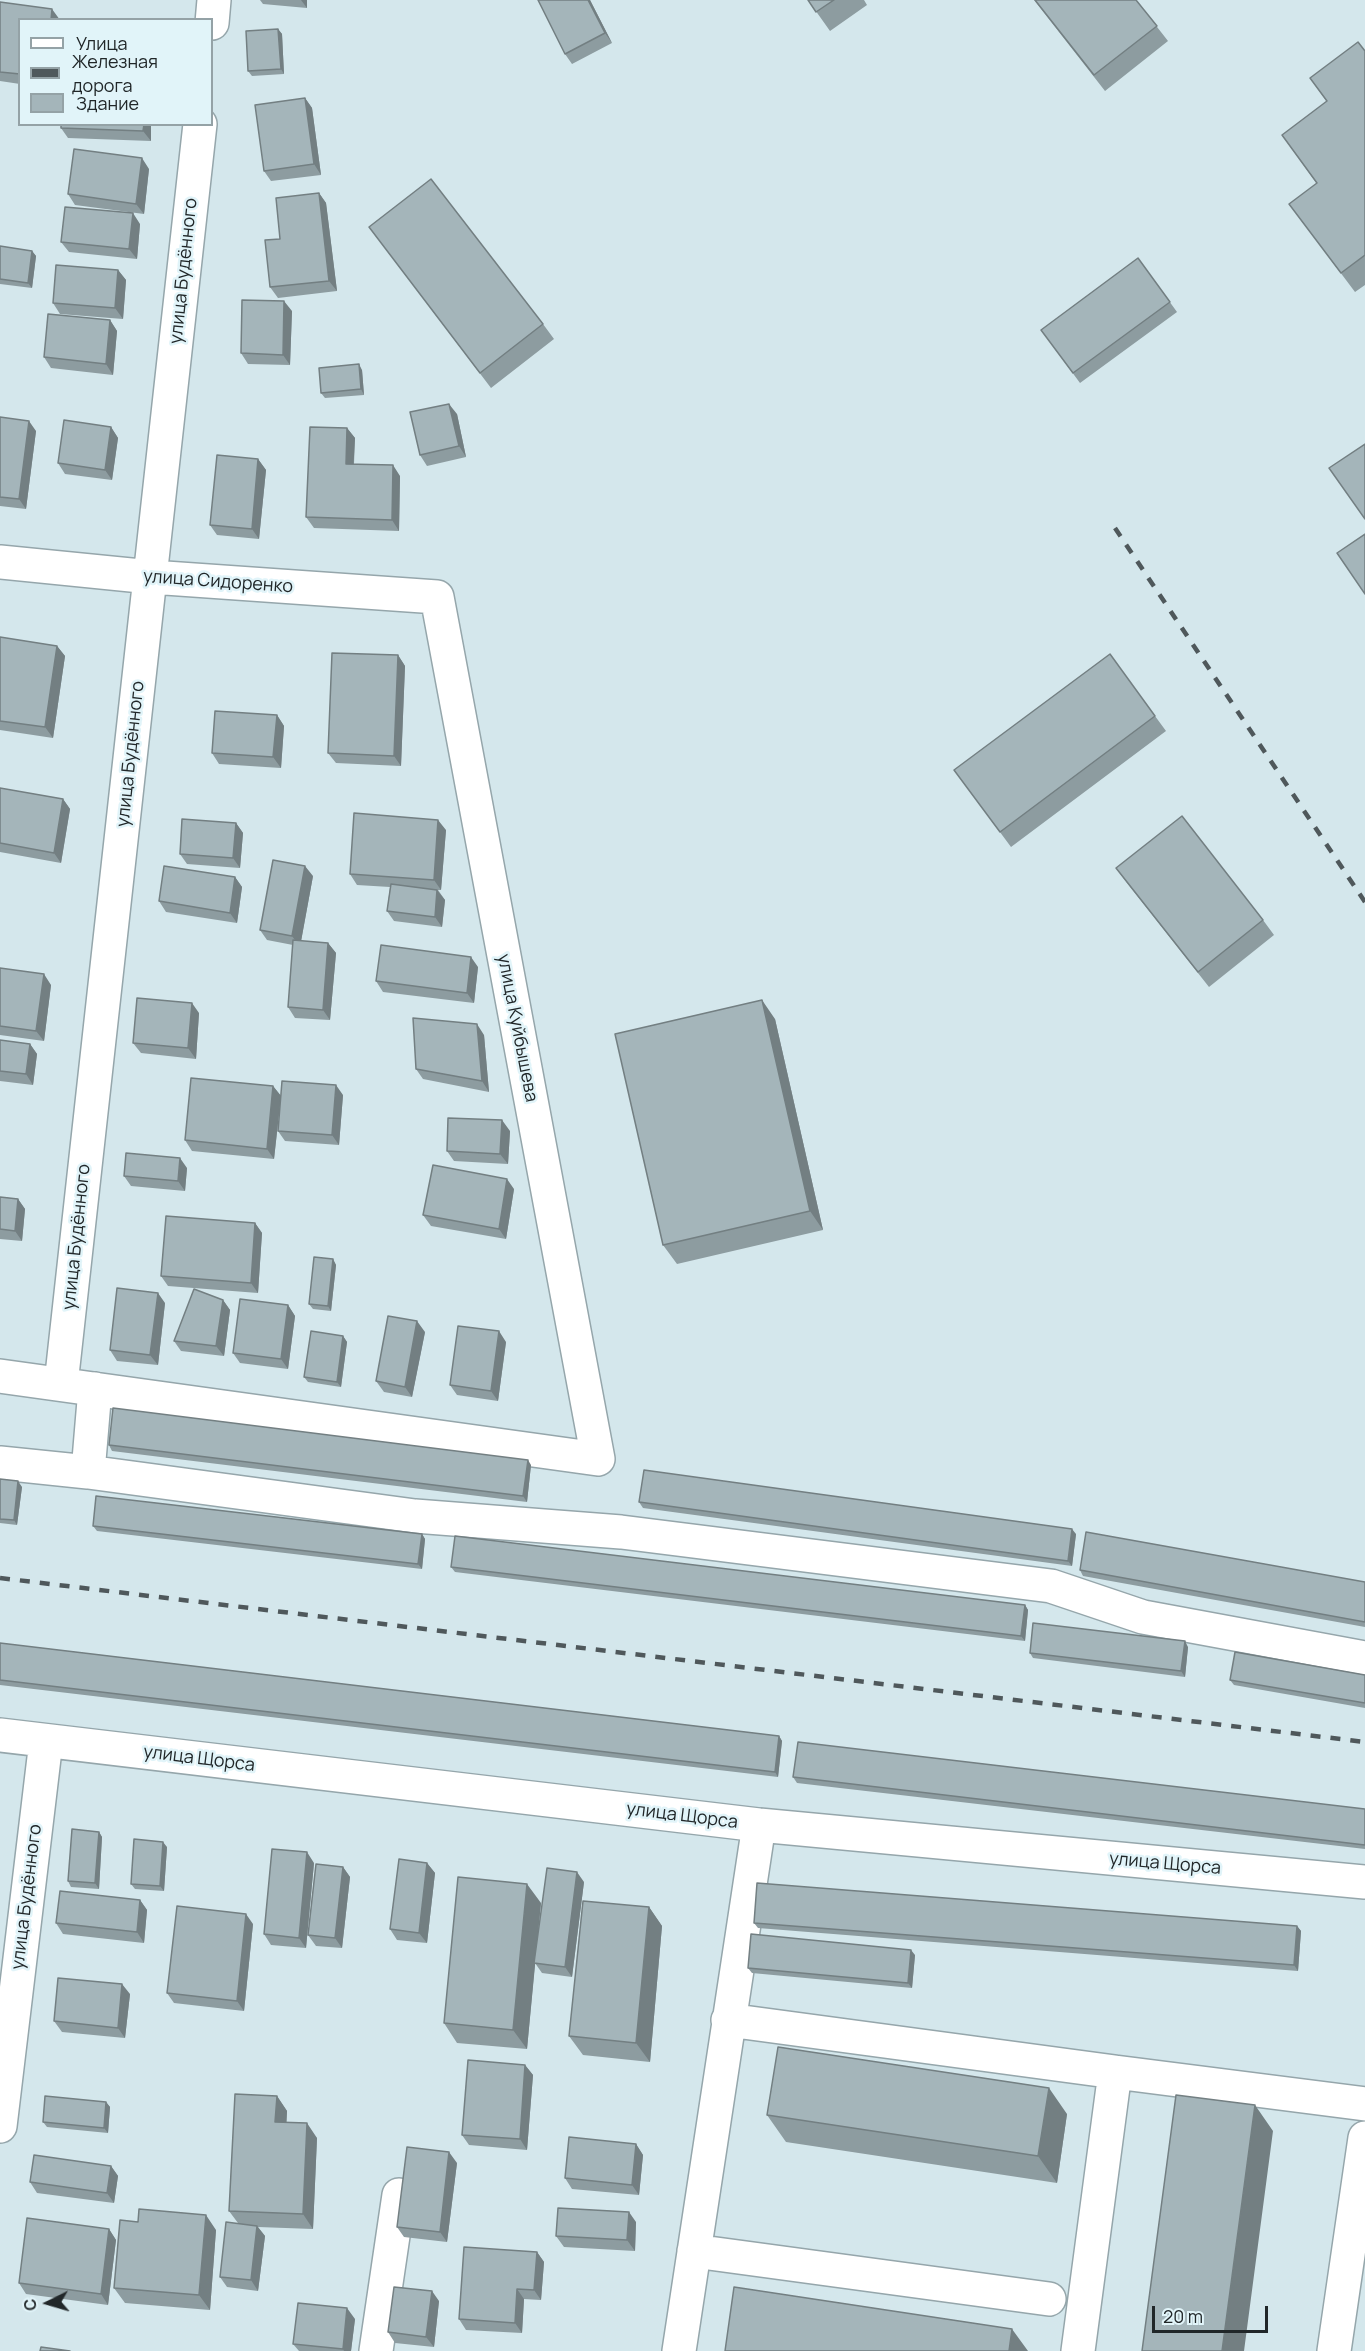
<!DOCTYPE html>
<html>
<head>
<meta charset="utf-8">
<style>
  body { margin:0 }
  #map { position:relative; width:1365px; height:2351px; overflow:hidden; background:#d4e7ec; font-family:Manrope,sans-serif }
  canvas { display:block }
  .legend { position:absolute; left:18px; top:18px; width:195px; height:108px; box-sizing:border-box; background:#e1f4f9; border:2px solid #94a2a6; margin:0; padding:8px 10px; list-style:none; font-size:18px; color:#212729 }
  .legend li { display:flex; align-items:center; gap:12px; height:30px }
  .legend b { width:30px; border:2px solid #94a2a6 }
  .north { position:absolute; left:18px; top:2273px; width:60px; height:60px; -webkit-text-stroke:4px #e1f4f9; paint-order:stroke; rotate:265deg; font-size:16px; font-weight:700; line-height:24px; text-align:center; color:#212729 }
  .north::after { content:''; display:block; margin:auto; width:21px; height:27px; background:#212729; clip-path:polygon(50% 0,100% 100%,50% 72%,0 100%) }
  .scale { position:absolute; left:1152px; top:2306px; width:116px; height:27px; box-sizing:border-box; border:3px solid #212729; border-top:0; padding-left:8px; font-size:18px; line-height:21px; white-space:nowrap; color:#212729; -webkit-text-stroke:4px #e1f4f9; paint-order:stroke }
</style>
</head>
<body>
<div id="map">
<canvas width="1365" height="2351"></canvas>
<ul class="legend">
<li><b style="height:8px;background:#fff"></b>Улица</li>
<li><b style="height:8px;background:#4f585b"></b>Железная дорога</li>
<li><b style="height:16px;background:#a4b5ba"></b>Здание</li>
</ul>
<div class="north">С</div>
<div class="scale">20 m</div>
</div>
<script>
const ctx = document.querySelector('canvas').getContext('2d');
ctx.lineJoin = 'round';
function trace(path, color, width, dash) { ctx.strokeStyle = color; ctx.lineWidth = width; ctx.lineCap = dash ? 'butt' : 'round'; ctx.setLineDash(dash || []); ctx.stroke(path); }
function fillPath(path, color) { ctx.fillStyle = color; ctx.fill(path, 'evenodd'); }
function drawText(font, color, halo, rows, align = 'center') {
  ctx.font = font + ' Manrope,sans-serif'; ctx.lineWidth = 5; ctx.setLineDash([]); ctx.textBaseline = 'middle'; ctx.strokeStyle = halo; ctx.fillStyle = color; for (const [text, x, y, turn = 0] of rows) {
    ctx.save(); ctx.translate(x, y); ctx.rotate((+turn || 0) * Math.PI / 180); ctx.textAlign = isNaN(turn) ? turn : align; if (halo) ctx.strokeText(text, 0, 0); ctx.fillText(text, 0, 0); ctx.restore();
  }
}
const minor = new Path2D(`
  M212,23L214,0
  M0,562L151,577L437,597L598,1459L0,1376
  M61,1384L200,124
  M95,1389L88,1472L415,1516L621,1532L1051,1586L1143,1617L1365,1658
  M0,1463L88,1472
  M0,1735L759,1825L1365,1882
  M728,2020L1115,2072L1078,2351
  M1115,2072L1365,2104
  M0,2126L46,1741
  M694,2251L1049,2299
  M376,2351L399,2195
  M679,2351L759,1825
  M1334,2351L1365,2138`);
trace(minor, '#95a6ab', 36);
trace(minor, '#fff', 33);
trace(new Path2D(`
  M1115,528L1365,902
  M0,1578L1365,1742`), '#4f585b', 4.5, [10, 10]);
fillPath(new Path2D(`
  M260,0H307V8L263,4Z
  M590,0L612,43L572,64L565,54Z
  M808,0H864L867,5L830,31Z
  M1034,0H1136L1168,41L1105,91Z
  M0,2L60,19L20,20V84L0,81Z
  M278,29L282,34L284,74L252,76L248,71Z
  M1365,51V285L1355,292L1289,204L1317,184L1282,135L1327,102L1310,78Z
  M305,98L312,108L321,175L271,181L264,171Z
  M151,124V141L68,138L61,128Z
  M149,169L144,214L75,205L68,194Z
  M319,193L326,203L337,291L278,298L270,287L280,239Z
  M140,224L137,259L69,252L61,242Z
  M369,227L543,324L554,339L491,388Z
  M0,246L32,251L36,256L32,288L0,284Z
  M1138,258L1177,312L1080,383L1041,330Z
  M118,270L126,280L123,319L60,314L53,303Z
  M292,311L290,365L248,364L241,353Z
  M110,320L117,331L113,375L51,368L44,357Z
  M362,370L364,395L325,398L321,393Z
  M457,414L466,457L427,466L420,455Z
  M0,417L36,431L26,509L0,506Z
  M111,427L118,438L112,480L65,474L58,463Z
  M347,428L355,438L354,464L400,476L399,531L314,528L306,517Z
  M258,459L266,470L259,539L217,535L210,525Z
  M0,637L57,646L65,656L53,738L0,730Z
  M398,655L405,666L401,766L336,763L328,753Z
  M277,715L284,726L281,768L219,764L212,753Z
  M1155,716L1166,731L1011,847L954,770Z
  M0,788L63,799L70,809L61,863L0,852Z
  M236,823L243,833L240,868L187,864L180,854Z
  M446,830L441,890H438L445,900L442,927L394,921L387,911L390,887L357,885L350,874Z
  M1116,868L1263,920L1274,935L1209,987L1127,883Z
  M313,876L301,941L328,943L336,953L330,1020L295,1018L288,1007L293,945L267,940L260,930Z
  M235,877L242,887L237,923L166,912L159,901Z
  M478,967L474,1003L383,992L376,981Z
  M0,968L51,985L44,1041L0,1035Z
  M199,1013L196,1059L141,1053L133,1043Z
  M775,1019L823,1230L677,1264L663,1245Z
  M484,1035L489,1092L423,1079L416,1069Z
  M0,1040L30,1044L37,1054L33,1085L0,1081Z
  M273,1086L281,1096L274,1159L192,1151L185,1140Z
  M343,1095L339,1145L285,1141L278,1131Z
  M510,1131L508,1164L454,1161L447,1151Z
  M187,1168L185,1191L131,1186L124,1176Z
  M514,1189L506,1239L431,1226L423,1215Z
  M0,1197L18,1199L25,1209L22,1241L0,1239Z
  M255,1223L262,1233L258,1293L168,1286L161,1276Z
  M333,1259L336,1265L331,1311L313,1309L309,1304Z
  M223,1300L230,1310L224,1356L181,1351L174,1341Z
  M165,1303L158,1365L117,1361L110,1350Z
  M288,1305L295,1316L288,1369L240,1363L233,1353Z
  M425,1332L412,1397L384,1392L376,1381Z
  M343,1336L347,1342L341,1387L308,1382L304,1377Z
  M506,1342L498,1401L457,1395L450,1385Z
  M109,1445L531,1465L527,1502L112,1451Z
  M0,1479L22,1487L17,1525L0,1523Z
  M639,1502L1076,1534L1072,1566L643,1508Z
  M93,1526L422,1534L425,1539L422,1569L97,1531Z
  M451,1567L1025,1605L1028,1610L1025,1641L455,1572Z
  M1080,1570L1365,1582V1627L1083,1576Z
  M0,1643L779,1736L782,1741L778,1777L0,1685Z
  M1188,1647L1185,1677L1033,1658L1030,1653Z
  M1365,1675V1708L1234,1685L1230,1680Z
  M793,1777L1365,1809V1849L797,1783Z
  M99,1832L102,1837L99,1889L71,1887L68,1881Z
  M167,1847L164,1891L135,1889L131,1884Z
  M314,1863L306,1948L271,1945L264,1934Z
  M427,1863L435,1873L427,1943L397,1940L390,1929Z
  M343,1867L350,1877L342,1948L316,1946L308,1935Z
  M584,1882L572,1977L542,1973L535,1963L527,2049L457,2043L444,2023L541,1903L536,1949Z
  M140,1900L147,1910L144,1943L63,1934L56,1923Z
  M649,1907L662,1926L650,2062L583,2055L569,2036Z
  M754,1923L1297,1926L1301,1931L1298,1971L758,1928Z
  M253,1924L244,2011L174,2003L167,1993Z
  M915,1955L912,1988L752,1973L748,1968Z
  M130,1994L125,2038L62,2032L54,2021Z
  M525,2065L533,2075L527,2150L469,2145L462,2135Z
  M277,2096L287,2111L286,2122L317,2138L313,2229L258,2227L265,2236L258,2291L227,2287L220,2277L238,2223L229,2211Z
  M106,2102L110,2107L108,2133L47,2127L43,2122Z
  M1067,2114L1057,2183L786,2142L767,2115Z
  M636,2144L643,2155L639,2195L572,2189L565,2178Z
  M457,2163L447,2242L404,2237L397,2227Z
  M111,2166L118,2176L114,2203L37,2193L30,2182Z
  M636,2222L635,2251L564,2247L556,2236Z
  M109,2229L116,2240L108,2305L26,2294L19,2283Z
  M216,2230L210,2310L125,2303L114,2288Z
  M537,2252L544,2262L541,2300L524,2299L522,2333L466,2330L459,2319Z
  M439,2301L434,2347L395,2343L388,2332Z
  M355,2319L351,2351H299L293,2344Z`), '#8d9ca0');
fillPath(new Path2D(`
  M301,0H307V8Z
  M588,0H590L612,43L605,33Z
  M52,9L60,20H51Z
  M278,29L282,34L284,74L281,69Z
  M305,98L312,108L321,175L314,164Z
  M144,124H151V141L143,131Z
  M142,158L149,169L144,214L136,204Z
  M319,193L326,203L337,291L329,281Z
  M133,213L140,224L137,259L129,249Z
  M32,251L36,256L32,288L28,283Z
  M118,270L126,280L123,319L115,308Z
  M284,301L292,311L290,365L283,355Z
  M110,320L117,331L113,375L106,364Z
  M359,364L362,370L364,395L361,389Z
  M449,404L457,414L466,457L459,446Z
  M29,421L36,431L26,509L19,499Z
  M111,427L118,438L112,480L105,470Z
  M347,428L355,438L353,474L346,464Z
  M258,459L266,470L259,539L252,529Z
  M393,465L400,476L399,531L392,520Z
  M57,646L65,656L53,738L45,727Z
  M398,655L405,666L401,766L394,756Z
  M277,715L284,726L281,768L273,757Z
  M63,799L70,809L61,863L54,853Z
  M438,820L446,830L441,890L434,880Z
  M236,823L243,833L240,868L233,858Z
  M305,866L313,876L300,947L292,936Z
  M235,877L242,887L237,923L230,913Z
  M437,890L445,900L442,927L435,917Z
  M328,943L336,953L330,1020L323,1010Z
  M471,957L478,967L474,1003L467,993Z
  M44,974L51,985L44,1041L36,1031Z
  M762,1000L775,1019L823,1230L810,1211Z
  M192,1003L199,1013L196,1059L188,1048Z
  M477,1024L484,1035L489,1092L482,1081Z
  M30,1044L37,1054L33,1085L26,1074Z
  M336,1085L343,1095L339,1145L332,1135Z
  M273,1086L281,1096L274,1159L267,1149Z
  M502,1120L510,1131L508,1164L500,1154Z
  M180,1158L187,1168L185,1191L178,1181Z
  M507,1179L514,1189L506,1239L499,1229Z
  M18,1199L25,1209L22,1241L15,1231Z
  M255,1223L262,1233L258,1293L251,1283Z
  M333,1259L336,1265L331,1311L328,1306Z
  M158,1293L165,1303L158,1365L150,1355Z
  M223,1300L230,1310L224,1356L216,1346Z
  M288,1305L295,1316L288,1369L281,1359Z
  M417,1321L425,1332L412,1397L405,1387Z
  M499,1331L506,1342L498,1401L491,1391Z
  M343,1336L347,1342L341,1387L337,1382Z
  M528,1460L531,1465L527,1502L523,1496Z
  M18,1481L22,1487L17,1525L14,1520Z
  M1072,1529L1076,1534L1072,1566L1068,1561Z
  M422,1534L425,1539L422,1569L418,1564Z
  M1025,1605L1028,1610L1025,1641L1021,1636Z
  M1185,1641L1188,1647L1185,1677L1181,1671Z
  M779,1736L782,1741L778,1777L775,1772Z
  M99,1832L102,1837L99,1889L95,1883Z
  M163,1842L167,1847L164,1891L160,1886Z
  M307,1852L314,1863L306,1948L299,1938Z
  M427,1863L435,1873L427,1943L419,1933Z
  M343,1867L350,1877L342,1948L335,1938Z
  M577,1872L584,1882L572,1977L565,1967Z
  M527,1884L541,1903L527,2049L513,2030Z
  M140,1900L147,1910L144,1943L137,1932Z
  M649,1907L662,1926L650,2062L636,2043Z
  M246,1914L253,1924L244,2011L237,2001Z
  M1297,1926L1301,1931L1298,1971L1294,1965Z
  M911,1950L915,1955L912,1988L908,1983Z
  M122,1984L130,1994L125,2038L118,2028Z
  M525,2065L533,2075L527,2150L520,2139Z
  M1049,2088L1067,2114L1057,2183L1038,2156Z
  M277,2096L287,2111L286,2137L275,2122Z
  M106,2102L110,2107L108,2133L104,2128Z
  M1255,2105L1273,2131L1244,2351H1222Z
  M307,2123L317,2138L313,2229L303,2214Z
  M636,2144L643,2155L639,2195L632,2185Z
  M449,2152L457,2163L447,2242L440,2232Z
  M111,2166L118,2176L114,2203L107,2193Z
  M629,2212L636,2222L635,2251L627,2240Z
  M206,2215L216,2230L210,2310L199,2295Z
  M257,2226L265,2236L258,2291L251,2280Z
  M109,2229L116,2240L108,2305L101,2294Z
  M537,2252L544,2262L541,2300L534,2290Z
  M517,2289L524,2299L522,2333L515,2323Z
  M432,2291L439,2301L434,2347L426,2337Z
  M347,2308L355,2319L351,2351H344L343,2349Z
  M1012,2329L1028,2351H1009Z`), '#737f82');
const building = new Path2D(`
  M538,0H588L605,33L565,54Z
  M808,0H834L816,12Z
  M1035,0H1136L1157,26L1094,75Z
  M0,2L52,9L51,20H20V74L0,72Z
  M278,29L281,69L248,71L246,31Z
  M1358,42L1365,51V255L1341,273L1289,204L1317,183L1282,135L1327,101L1310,78Z
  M305,98L314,164L264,171L255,105Z
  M61,124H144L143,131L61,128Z
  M74,149L142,158L136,204L68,194Z
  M431,179L543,324L480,373L369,227Z
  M319,193L329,281L270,287L265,240L280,239L276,198Z
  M65,207L133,213L129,249L61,242Z
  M0,246L32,251L28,283L0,279Z
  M1138,258L1170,302L1073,373L1041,330Z
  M56,265L118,270L115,308L53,303Z
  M242,300L284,301L283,355L241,353Z
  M48,314L110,320L106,364L44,357Z
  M359,364L361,389L321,393L319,368Z
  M449,404L459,446L420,455L410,412Z
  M0,417L29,421L19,499L0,497Z
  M64,420L111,427L105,470L58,463Z
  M310,427L347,428L346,464L393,465L392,520L306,517Z
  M1365,444V519L1329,468Z
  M217,455L258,459L252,529L210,525Z
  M1365,534V594L1337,553Z
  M0,637L57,646L45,727L0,721Z
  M332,653L398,655L394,756L328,753Z
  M1110,654L1155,716L1000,832L954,770Z
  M215,711L277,715L273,757L212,753Z
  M0,788L63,799L54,853L0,843Z
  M354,813L438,820L434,880L350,874Z
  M1182,816L1263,920L1198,972L1116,868Z
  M182,819L236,823L233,858L180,854Z
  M273,860L305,866L292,936L260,930Z
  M164,866L235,877L230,913L159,901Z
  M391,884L437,890L435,917L387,911Z
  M293,940L328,943L323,1010L288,1007Z
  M381,945L471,957L467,993L376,981Z
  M0,968L44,974L36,1031L0,1026Z
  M137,998L192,1003L188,1048L133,1043Z
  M762,1000L810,1211L663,1245L615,1034Z
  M413,1018L477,1024L482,1081L416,1069Z
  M0,1040L30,1044L26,1074L0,1071Z
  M191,1078L273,1086L267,1149L185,1140Z
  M282,1081L336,1085L332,1135L278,1131Z
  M448,1118L502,1120L500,1154L447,1151Z
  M126,1153L180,1158L178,1181L124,1176Z
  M433,1165L507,1179L499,1229L423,1215Z
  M0,1197L18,1199L15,1231L0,1229Z
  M166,1216L255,1223L251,1283L161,1276Z
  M314,1257L333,1259L328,1306L309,1304Z
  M117,1288L158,1293L150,1355L110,1350Z
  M194,1289L223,1300L216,1346L174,1341Z
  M240,1299L288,1305L281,1359L233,1353Z
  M388,1316L417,1321L405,1387L376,1381Z
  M458,1326L499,1331L491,1391L450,1385Z
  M311,1331L343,1336L337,1382L304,1377Z
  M113,1408L528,1460L523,1496L109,1445Z
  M644,1470L1072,1529L1068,1561L639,1502Z
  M0,1479L18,1481L14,1520L0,1519Z
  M96,1496L422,1534L418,1564L93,1526Z
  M1086,1532L1365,1582V1622L1080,1570Z
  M455,1536L1025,1605L1021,1636L451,1567Z
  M1033,1623L1185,1641L1181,1671L1030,1653Z
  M0,1643L779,1736L775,1772L0,1680Z
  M1235,1652L1365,1675V1703L1230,1680Z
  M798,1742L1365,1809V1845L793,1777Z
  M72,1829L99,1832L95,1883L68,1881Z
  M134,1839L163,1842L160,1886L131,1884Z
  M272,1849L307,1852L299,1938L264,1934Z
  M399,1859L427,1863L419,1933L390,1929Z
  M316,1864L343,1867L335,1938L308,1935Z
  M547,1868L577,1872L565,1967L534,1963Z
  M458,1877L527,1884L513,2030L444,2023Z
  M757,1883L1297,1926L1294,1965L754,1923Z
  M60,1891L140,1900L137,1932L56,1923Z
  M583,1901L649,1907L636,2043L569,2036Z
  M177,1906L246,1914L237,2001L167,1993Z
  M751,1934L911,1950L908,1983L748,1968Z
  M58,1978L122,1984L118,2028L54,2021Z
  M778,2047L1049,2088L1038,2156L767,2115Z
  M468,2060L525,2065L520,2139L462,2135Z
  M235,2094L277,2096L275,2122L307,2123L303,2214L229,2211Z
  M1176,2095L1255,2105L1222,2351H1142Z
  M45,2096L106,2102L104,2128L43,2122Z
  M569,2137L636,2144L632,2185L565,2178Z
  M407,2147L449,2152L440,2232L397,2227Z
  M34,2155L111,2166L107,2193L30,2182Z
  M558,2208L629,2212L627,2240L556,2236Z
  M139,2209L206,2215L199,2295L114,2288L120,2220L138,2222Z
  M27,2218L109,2229L101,2294L19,2283Z
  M226,2222L257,2226L251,2280L220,2277Z
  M464,2247L537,2252L534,2290L517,2289L515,2323L459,2319Z
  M394,2287L432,2291L426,2337L388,2332Z
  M734,2287L1012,2329L1009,2351H725Z
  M298,2303L347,2308L343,2349L293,2344Z
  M41,2347L70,2351H40Z`);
fillPath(building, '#a4b5ba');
trace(building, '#737f82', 1.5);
drawText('18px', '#212729', '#e1f4f9', [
  ["улица Будённого",184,271,-84],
  ["улица Сидоренко",218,582,4],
  ["улица Будённого",131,754,-84],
  ["улица Куйбышева",517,1028,79],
  ["улица Будённого",77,1237,-84],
  ["улица Щорса",199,1759,7],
  ["улица Щорса",682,1816,7],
  ["улица Щорса",1165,1864,5],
  ["улица Будённого",27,1897,-83]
]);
</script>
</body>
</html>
